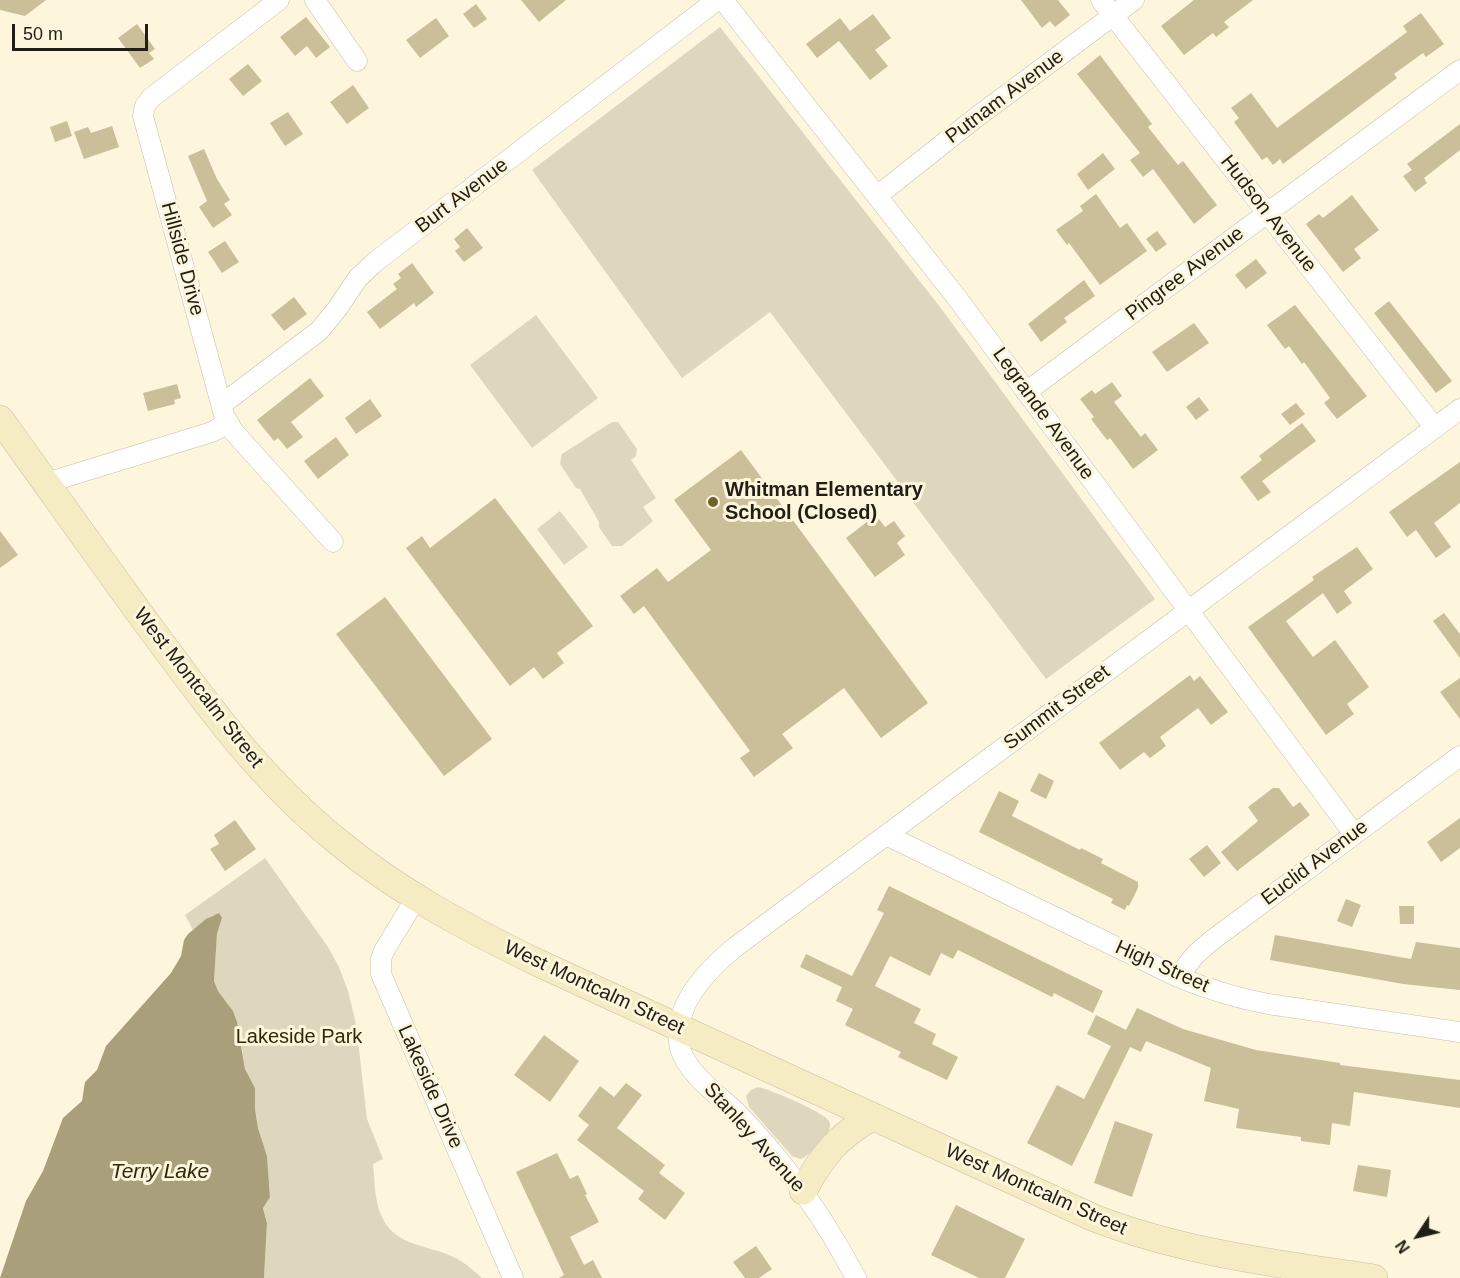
<!DOCTYPE html>
<html>
<head>
<meta charset="utf-8">
<style>
  body { margin:0 }
  #map { position:relative; width:1460px; height:1278px; overflow:hidden; background:#fdf6dc; font-family:Arial,sans-serif }
  canvas { display:block }
  .north { position:absolute; left:1388px; top:1206px; width:60px; height:60px; -webkit-text-stroke:4px #fdf6dc; paint-order:stroke; rotate:235deg; font-size:16px; font-weight:700; line-height:24px; text-align:center; color:#211e15 }
  .north::after { content:''; display:block; margin:auto; width:21px; height:27px; background:#211e15; clip-path:polygon(50% 0,100% 100%,50% 72%,0 100%) }
  .scale { position:absolute; left:12px; top:24px; width:136px; height:27px; box-sizing:border-box; border:3px solid #211e15; border-top:0; padding-left:8px; font-size:18px; line-height:21px; white-space:nowrap; color:#211e15; -webkit-text-stroke:4px #fdf6dc; paint-order:stroke }
</style>
</head>
<body>
<div id="map">
<canvas width="1460" height="1278"></canvas>
<div class="north">N</div>
<div class="scale">50 m</div>
</div>
<script>
const ctx = document.querySelector('canvas').getContext('2d');
ctx.lineJoin = 'round';
function fillPath(path, color) { ctx.fillStyle = color; ctx.fill(path, 'evenodd'); }
function trace(path, color, width, dash) { ctx.strokeStyle = color; ctx.lineWidth = width; ctx.lineCap = dash ? 'butt' : 'round'; ctx.setLineDash(dash || []); ctx.stroke(path); }
function drawText(font, color, halo, rows, align = 'center') {
  ctx.font = font + ' Arial,sans-serif'; ctx.lineWidth = 6; ctx.setLineDash([]); ctx.textBaseline = 'middle'; ctx.strokeStyle = halo; ctx.fillStyle = color; for (const [text, x, y, turn = 0] of rows) {
    ctx.save(); ctx.translate(x, y); ctx.rotate((+turn || 0) * Math.PI / 180); ctx.textAlign = isNaN(turn) ? turn : align; if (halo) ctx.strokeText(text, 0, 0); ctx.fillText(text, 0, 0); ctx.restore();
  }
}
fillPath(new Path2D(`
  M720,27L940,307L1155,599L1046,679L770,312L682,378L532,170Z
  M536,315L598,398L532,448L470,365Z
  M612,422H618L637,449L636,456L631,460L656,498L643,507L653,521L622,546H612L599,527V522L580,489L576,488L560,464L562,454Z
  M560,511L588,547L564,565L537,529Z
  M265,858L328,947L339,967L348,991L356,1024L367,1119L383,1159L373,1164C375,1181 374,1203 383,1219C397,1246 427,1245 451,1256C463,1261 472,1269 482,1278H264L267,1223L263,1207L270,1197L267,1156L258,1128L255,1109V1088L245,1069L240,1035L233,1011L218,991L214,981L217,934L222,918L213,915L193,930L185,915Z
  M758,1087C769,1089 824,1112 829,1121C833,1130 825,1135 820,1141C813,1148 809,1157 800,1159L792,1156L749,1107L746,1096L751,1090Z`), '#ded7be');
fillPath(new Path2D(`
  M219,913L222,918L217,934L214,981L218,991L233,1011L237,1022L245,1069L255,1088V1109L258,1128L267,1156L270,1197L263,1208L267,1223L264,1278H0L26,1201L43,1171L63,1118L82,1101L85,1082L97,1070L106,1046L171,973L181,956L184,940L188,934L206,919Z`), '#aa9f7b');
fillPath(new Path2D(`
  M0,0H46L25,16L0,10Z
  M521,0H566L539,22Z
  M1021,0H1058L1070,15L1055,27L1050,21L1042,28Z
  M1194,0H1253L1224,22L1229,27L1216,37L1213,33L1184,55L1161,26Z
  M476,4L487,19L474,28L463,14Z
  M1421,13L1444,44L1426,57L1423,53L1394,74L1397,78L1283,164L1280,159L1273,165L1267,157L1262,160L1234,122L1239,118L1231,108L1251,93L1277,128L1407,32L1403,26Z
  M873,14L891,38L875,50L888,66L870,80L839,41L817,58L806,44L840,18L850,31Z
  M306,17L330,47L316,58L307,46L295,56L280,37Z
  M436,18L449,36L420,58L406,40Z
  M137,24L155,49L149,53L154,59L140,68L118,38Z
  M1100,55L1152,124L1148,127L1178,165L1183,161L1217,205L1194,224L1153,169L1143,177L1130,160L1140,153L1077,74Z
  M248,64L262,81L243,96L229,79Z
  M353,85L369,108L347,124L330,102Z
  M288,112L303,134L285,146L270,123Z
  M67,121L72,136L55,142L50,127Z
  M1460,124V150L1424,178L1427,183L1415,192L1403,176L1412,170L1407,164Z
  M112,126L119,147L84,159L74,132L88,127L91,133Z
  M204,149L217,179L230,200L224,204L232,215L213,228L199,207L207,201L188,156Z
  M1103,153L1115,169L1088,190L1077,174Z
  M1096,194L1120,228L1127,223L1147,251L1100,285L1069,243L1067,245L1056,230L1083,211L1080,206Z
  M1352,195L1379,230L1354,249L1361,258L1343,272L1306,224L1319,214L1323,218Z
  M467,228L483,248L464,262L455,251L460,247L454,239Z
  M1157,231L1167,244L1156,252L1146,239Z
  M225,241L239,262L222,273L208,252Z
  M1256,259L1267,273L1246,289L1235,275Z
  M412,263L434,293L416,307L414,303L380,329L367,312L397,289L393,284L401,278L398,274Z
  M1084,280L1095,296L1064,318L1067,322L1041,342L1028,324Z
  M294,297L307,314L284,331L271,315Z
  M1389,301L1452,381L1436,393L1374,313Z
  M1295,305L1367,396L1337,419L1324,403L1330,398L1304,362L1302,364L1289,346L1285,349L1267,325Z
  M1194,323L1209,343L1167,372L1152,352Z
  M310,378L324,396L291,422L303,437L287,449L278,438L274,441L257,420Z
  M1112,382L1122,396L1114,402L1141,437L1145,433L1158,450L1133,469L1110,438L1107,440L1091,419L1094,417L1080,399L1092,390L1095,394Z
  M177,384L181,398L174,400L175,404L148,411L143,393Z
  M1199,397L1209,410L1196,420L1186,407Z
  M370,399L382,416L356,434L345,418Z
  M1296,403L1305,414L1290,425L1281,414Z
  M1302,423L1316,441L1262,481L1271,492L1258,501L1240,477L1262,460L1259,456Z
  M336,437L349,455L318,479L304,461Z
  M741,450L928,703L881,738L844,688L782,734L793,748L754,777L740,758L750,751L698,680L644,606L634,614L620,596L657,568L668,582L711,550L674,500Z
  M1460,462V503L1434,523L1451,547L1436,558L1416,530L1407,537L1389,512Z
  M495,498L593,626L557,653L564,663L543,679L534,667L510,686L406,548L422,536L430,548Z
  M876,515L885,527L894,521L905,536L897,543L905,555L875,577L846,538Z
  M0,531L18,555L0,568Z
  M1357,547L1373,569L1344,591L1352,603L1337,614L1323,593L1286,621L1313,657L1335,640L1369,687L1347,704L1354,714L1326,735L1248,627L1314,580L1312,577Z
  M385,597L492,739L444,776L336,634Z
  M1444,613L1460,634V658L1433,621Z
  M1190,675L1194,681L1200,676L1228,712L1211,725L1198,708L1160,737L1166,746L1150,758L1144,752L1120,770L1099,743Z
  M1460,678V719L1440,692Z
  M1039,773L1054,781L1046,799L1030,791Z
  M1273,788H1279L1293,807L1300,802L1310,815L1237,871L1221,852L1258,821L1248,807Z
  M999,791L1019,801L1012,816L1080,850L1081,848L1103,859L1101,863L1138,882V888L1129,906L1127,905L1125,910L1111,903L1113,899L979,832Z
  M1460,818V848L1441,862L1427,842Z
  M235,820L256,849L225,871L210,849L219,844L214,835Z
  M1207,845L1221,863L1204,877L1189,859Z
  M889,886L1103,991L1093,1013L1054,993L1052,997L958,950L953,959L941,953L930,976L890,956L875,986L921,1009L914,1023L936,1034L932,1044L958,1057L947,1080L898,1057L901,1052L845,1025L853,1009L836,1001L842,987L800,967L806,954L852,976L884,913L877,910Z
  M1346,899L1361,905L1352,927L1337,921Z
  M1399,906H1414V924H1400Z
  M1275,935L1411,959L1416,942L1460,948V990L1403,984L1270,960Z
  M1137,1008L1183,1029L1256,1050L1340,1063V1065L1460,1080V1108L1354,1092L1350,1126L1332,1123L1330,1145L1301,1141V1137L1236,1128L1239,1109L1204,1101L1211,1068L1146,1041L1141,1052L1130,1047L1072,1166L1027,1143L1057,1085L1084,1099L1111,1046L1087,1034L1096,1015L1126,1030Z
  M544,1035L579,1061L550,1102L514,1075Z
  M626,1083L642,1095L617,1128L665,1165L659,1173L685,1193L665,1220L638,1199L644,1191L577,1140L589,1125L578,1116L600,1086L614,1097Z
  M1115,1121L1153,1134L1132,1197L1094,1183Z
  M557,1153L570,1179L578,1175L587,1194L585,1195L599,1222L570,1237L584,1265L593,1260L602,1278H559L564,1275L516,1172Z
  M1358,1165L1391,1170L1387,1197L1353,1191Z
  M956,1205L1025,1239L1005,1278H979L931,1255Z
  M756,1246L772,1269L759,1278H745L733,1262Z`), '#cabf99');
const street = new Path2D(`
  M279,0L151,98L145,106L143,116L224,415L233,431L333,542
  M315,0L357,61
  M723,0L957,298L1354,834
  M1101,0L1435,428
  M877,196L978,116L1134,0
  M1026,392L1460,70
  M221,405L319,331L337,309L358,278L375,262L717,0
  M46,483L212,432L228,423
  M886,835L1178,977C1207,989 1237,998 1268,1004L1460,1032
  M416,898L384,951L381,959V974L513,1278
  M1178,977L1195,955L1211,941L1460,756
  M856,1278C834,1236 808,1196 779,1160C765,1143 751,1127 736,1112C718,1095 686,1072 680,1048C671,1008 706,971 734,948L1460,409`);
const secondary = new Path2D(`
  M0,419C49,487 97,555 146,622C204,701 260,779 337,841C397,891 465,927 534,961L1094,1218C1185,1253 1279,1264 1374,1278
  M803,1191C822,1156 837,1137 872,1117`);
trace(street, '#c5bea5', 21);
trace(secondary, '#c5bea5', 28);
trace(street, '#fff', 20);
trace(secondary, '#f6ecc4', 27);
for (const [x, y, r, color] of [
  [713,502,6,"#70622f"]
]) { const dot = new Path2D(); dot.arc(x, y, r, 0, 2 * Math.PI); ctx.fillStyle = color; ctx.fill(dot); trace(dot, '#fdf6dc', 2); }
drawText('20px', '#211e15', '#fdf6dc', [
  ["Putnam Avenue",1005,97,-37],
  ["Burt Avenue",462,196,-37],
  ["Hudson Avenue",1268,214,52],
  ["Hillside Drive",182,259,75],
  ["Pingree Avenue",1185,274,-37],
  ["Legrande Avenue",1043,414,54],
  ["West Montcalm Street",198,688,52],
  ["Summit Street",1057,708,-37],
  ["Euclid Avenue",1315,863,-37],
  ["High Street",1162,967,24],
  ["West Montcalm Street",594,988,25],
  ["Lakeside Drive",430,1087,66],
  ["Stanley Avenue",754,1138,48],
  ["West Montcalm Street",1036,1190,24]
]);
drawText('bold 20px', '#211e15', '#fdf6dc', [
  ["Whitman Elementary",725,490],
  ["School (Closed)",725,513]
], 'left');
drawText('20px', '#312908', '#fdf6dc', [
  ["Lakeside Park",299,1037]
]);
drawText('italic 21px', '#312808', '#fdf6dc', [
  ["Terry Lake",160,1172]
]);
</script>
</body>
</html>
